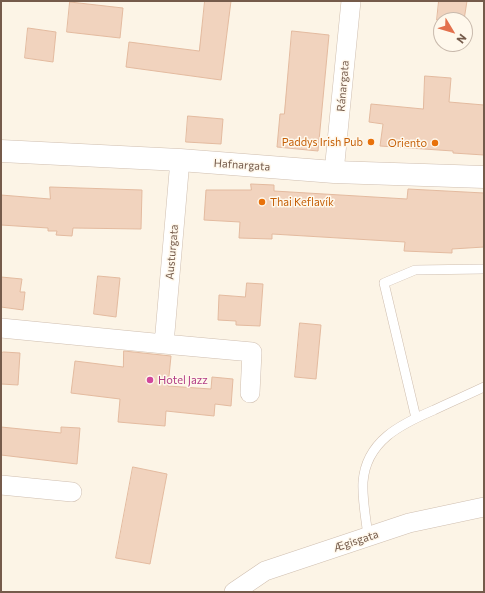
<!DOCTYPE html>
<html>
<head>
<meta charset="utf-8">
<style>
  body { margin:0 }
  #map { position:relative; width:485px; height:593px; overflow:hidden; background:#fcf4e6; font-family:Commissioner,sans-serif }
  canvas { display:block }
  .frame { position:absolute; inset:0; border:2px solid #755b4b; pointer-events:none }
  .north { position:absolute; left:433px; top:12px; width:40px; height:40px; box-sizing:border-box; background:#fff8ec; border:1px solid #c8b9ac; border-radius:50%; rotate:128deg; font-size:11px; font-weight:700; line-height:16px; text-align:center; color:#755b4b }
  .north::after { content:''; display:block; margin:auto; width:14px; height:18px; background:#e3714e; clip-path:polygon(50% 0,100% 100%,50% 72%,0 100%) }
</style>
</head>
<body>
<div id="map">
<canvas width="485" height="593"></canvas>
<div class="frame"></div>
<div class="north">N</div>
</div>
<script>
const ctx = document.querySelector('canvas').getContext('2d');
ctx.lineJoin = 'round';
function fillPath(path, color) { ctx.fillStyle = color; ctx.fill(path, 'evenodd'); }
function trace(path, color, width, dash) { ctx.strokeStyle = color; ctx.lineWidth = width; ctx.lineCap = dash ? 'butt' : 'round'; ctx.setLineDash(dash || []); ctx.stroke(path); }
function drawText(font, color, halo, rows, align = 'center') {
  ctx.font = font + ' Commissioner,sans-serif'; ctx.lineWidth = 3; ctx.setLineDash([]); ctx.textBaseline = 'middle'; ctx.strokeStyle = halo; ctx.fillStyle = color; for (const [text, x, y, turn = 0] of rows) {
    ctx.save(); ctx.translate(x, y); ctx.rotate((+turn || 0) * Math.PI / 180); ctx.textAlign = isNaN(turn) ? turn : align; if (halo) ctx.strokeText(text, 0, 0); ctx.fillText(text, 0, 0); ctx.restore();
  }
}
const building = new Path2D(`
  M205,1H231L221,80L126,67L129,42L199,51Z
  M439,1H467L464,20H437Z
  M70,2L123,8L120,38L67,32Z
  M28,28L56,32L53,62L25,58Z
  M292,31L329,35L318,151L277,147L280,114H284Z
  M425,76L451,78L449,102L484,105V155L453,153V151L380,146L383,124L369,122L371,104L423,109Z
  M188,116L223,119L221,144L186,142Z
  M251,184L274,185V191L407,199L408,189L484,193V247L452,249V253L404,251L405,242L272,234V239L239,238L240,222L204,220L206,190H251Z
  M50,187L142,190L141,229L73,228L72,236L56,235L57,231H48V228L1,225V195L50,199Z
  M98,276L120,278L116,317L94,314Z
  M1,277L22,279L20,292H25L23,310L1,307Z
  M247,283L263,284L260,326L236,325V321L218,320L219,295L245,297Z
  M300,323L321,325L316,379L295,377Z
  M124,351L171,356L168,386L211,389L212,377L233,379L231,406L215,404L214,416L166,411L165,426L118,422L120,399L71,393L75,361L123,367Z
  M4,352L20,353L18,385L1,384V353Z
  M1,427L61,433V427L80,428L77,464L1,455Z
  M133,467L167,474L150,564L116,558Z`);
fillPath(building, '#f1d3be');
trace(building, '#e3ba9f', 1);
const service = new Path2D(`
  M416,418L384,283L415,270L484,269
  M368,536C366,519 362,499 363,482C366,441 401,424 434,410C451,402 467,395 484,387`);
const minor = new Path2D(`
  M334,172L351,1
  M1,328L164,344L180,160
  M164,344L252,352L250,393
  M1,485L72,492
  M234,592L265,571L409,523L484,507`);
const tertiary = new Path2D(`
  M1,151L180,160L334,172L484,177`);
trace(service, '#cfbeaf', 10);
trace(minor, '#cfbeaf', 20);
trace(tertiary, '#cfbeaf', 23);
trace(service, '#fff', 9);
trace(minor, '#fff', 19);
trace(tertiary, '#fff', 22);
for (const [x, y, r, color] of [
  [371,142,4,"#e8710a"],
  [435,143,4,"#e8710a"],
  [262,202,4,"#e8710a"],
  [150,380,4,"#d1479c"]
]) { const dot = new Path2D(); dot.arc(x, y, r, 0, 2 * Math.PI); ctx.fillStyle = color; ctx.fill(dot); trace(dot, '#fff8ec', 1.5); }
drawText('11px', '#755b4b', '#fff8ec', [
  ["Ránargata",343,86,-85],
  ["Hafnargata",242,165,4],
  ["Austurgata",172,252,-85],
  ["Ægisgata",356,541,-18]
]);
drawText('11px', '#c56008', '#fff8ec', [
  ["Paddys Irish Pub",363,142],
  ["Oriento",427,143],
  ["Thai Keflavík",270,202,"left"]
], 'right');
drawText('11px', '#b23c85', '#fff8ec', [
  ["Hotel Jazz",158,380]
], 'left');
</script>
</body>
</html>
